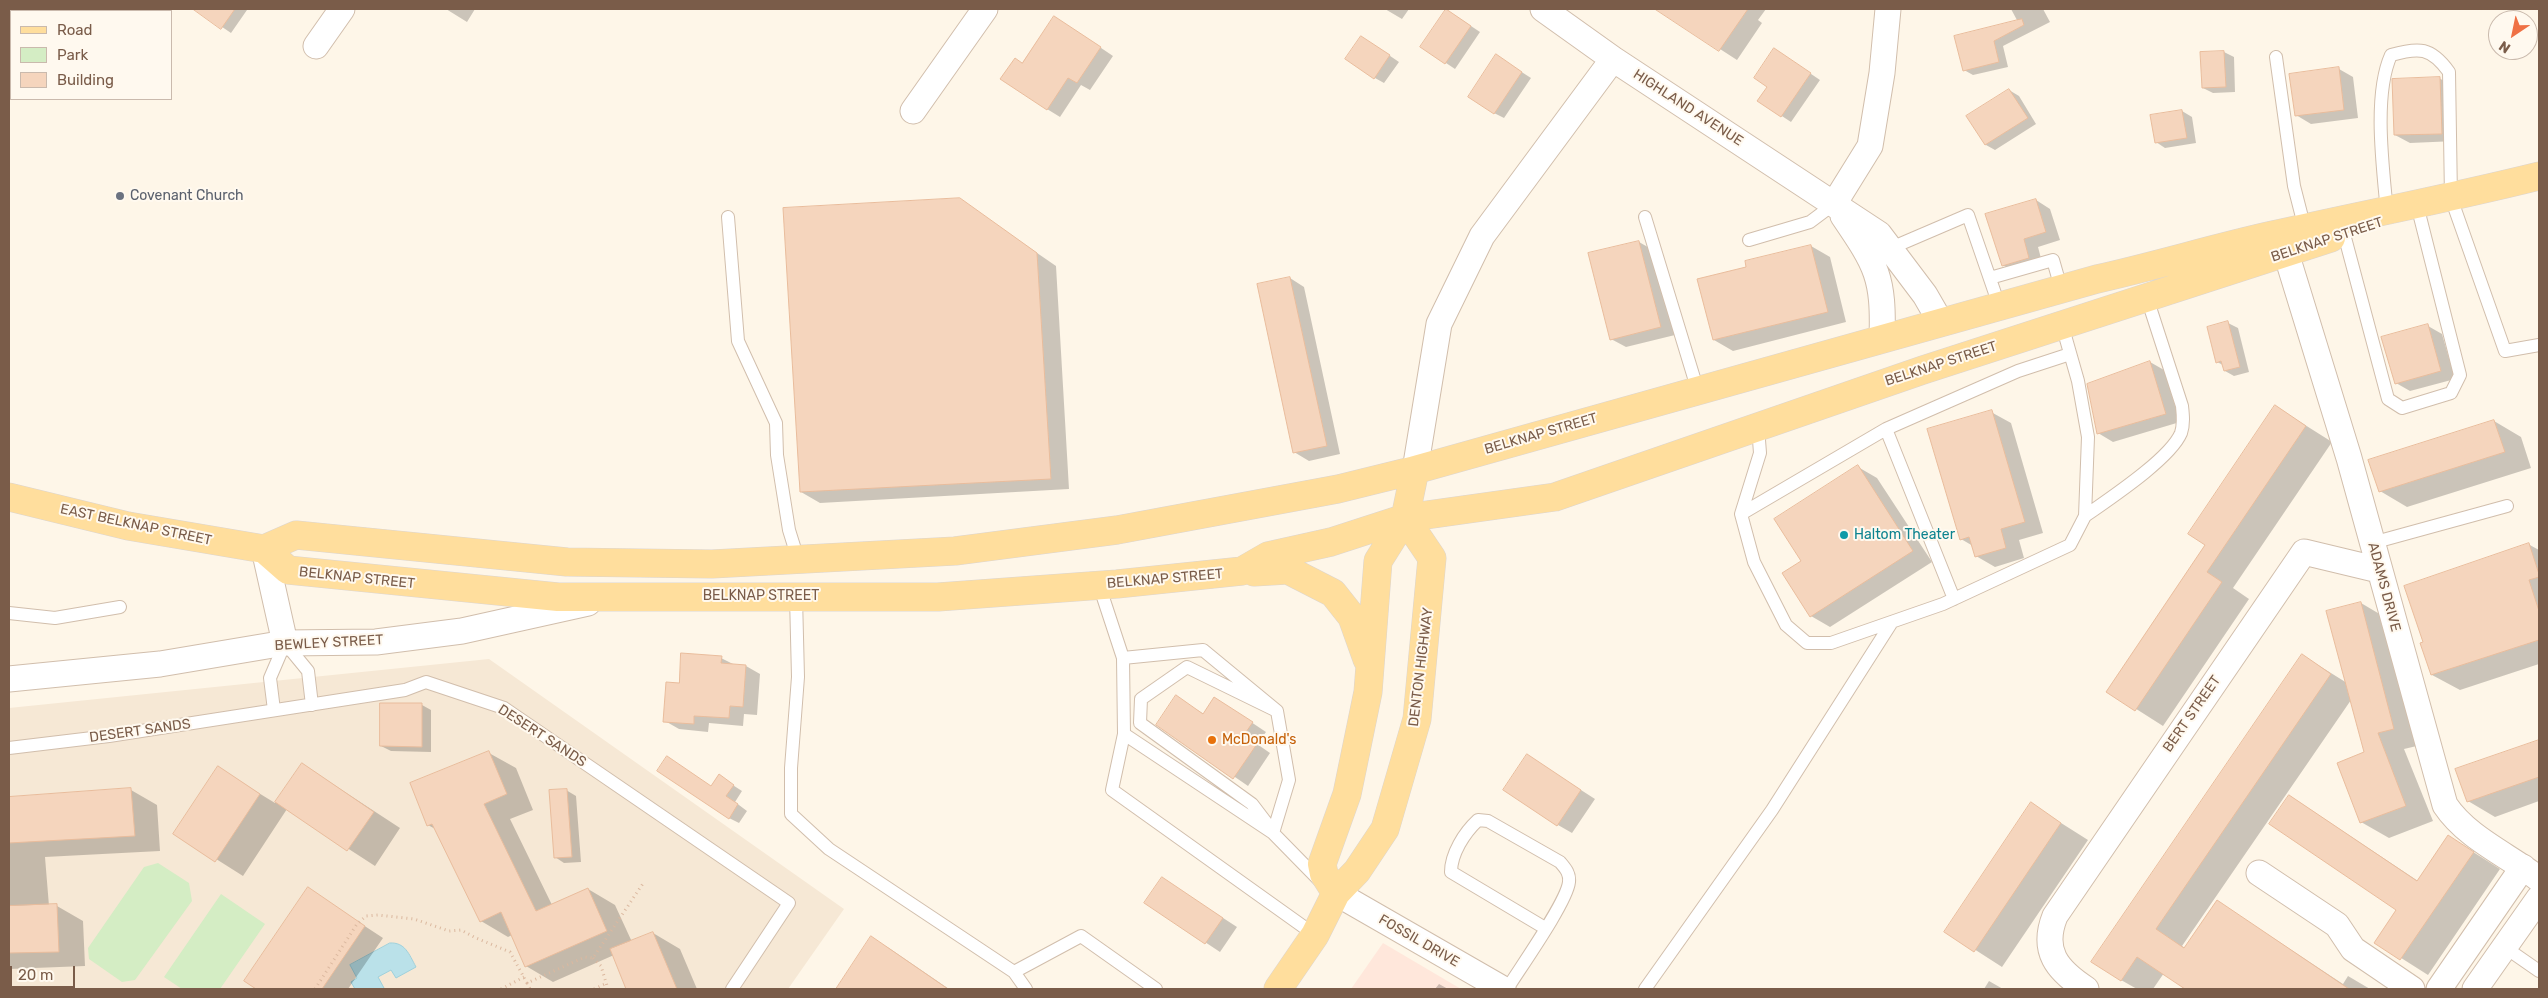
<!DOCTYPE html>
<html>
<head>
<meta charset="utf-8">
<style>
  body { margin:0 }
  #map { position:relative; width:2548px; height:998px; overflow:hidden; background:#fef6e8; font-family:Rubik,sans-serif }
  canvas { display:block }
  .frame { position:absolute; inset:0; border:10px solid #7a5c49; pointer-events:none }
  .legend { position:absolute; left:10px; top:10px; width:162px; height:90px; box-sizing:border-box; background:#fff9ef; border:1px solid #cabaad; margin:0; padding:6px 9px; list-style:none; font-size:15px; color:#7a5c49 }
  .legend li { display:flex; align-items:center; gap:10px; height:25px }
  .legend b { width:25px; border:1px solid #cabaad }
  .north { position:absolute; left:2488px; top:10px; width:50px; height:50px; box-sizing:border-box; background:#fff9ef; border:1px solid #cabaad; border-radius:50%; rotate:214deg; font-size:14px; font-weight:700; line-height:20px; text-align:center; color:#7a5c49 }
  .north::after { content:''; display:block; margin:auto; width:18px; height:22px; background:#ef7145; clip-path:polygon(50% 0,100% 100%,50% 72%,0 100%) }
  .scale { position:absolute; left:10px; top:966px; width:65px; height:22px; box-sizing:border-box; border:2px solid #7a5c49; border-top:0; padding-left:6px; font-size:15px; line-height:18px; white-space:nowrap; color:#7a5c49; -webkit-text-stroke:4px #fff9ef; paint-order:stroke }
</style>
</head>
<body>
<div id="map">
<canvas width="2548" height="998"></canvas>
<div class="frame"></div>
<ul class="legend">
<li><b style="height:6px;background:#ffde9d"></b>Road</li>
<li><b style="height:14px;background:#d4edc4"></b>Park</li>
<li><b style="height:14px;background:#f5d5bd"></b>Building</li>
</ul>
<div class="north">N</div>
<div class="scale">20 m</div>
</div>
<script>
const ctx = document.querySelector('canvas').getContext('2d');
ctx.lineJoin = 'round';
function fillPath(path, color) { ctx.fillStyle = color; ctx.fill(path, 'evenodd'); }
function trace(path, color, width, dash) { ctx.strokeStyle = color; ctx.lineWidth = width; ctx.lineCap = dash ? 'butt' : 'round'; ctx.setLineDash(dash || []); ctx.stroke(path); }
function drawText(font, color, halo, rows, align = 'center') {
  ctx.font = font + ' Rubik,sans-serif'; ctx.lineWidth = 4; ctx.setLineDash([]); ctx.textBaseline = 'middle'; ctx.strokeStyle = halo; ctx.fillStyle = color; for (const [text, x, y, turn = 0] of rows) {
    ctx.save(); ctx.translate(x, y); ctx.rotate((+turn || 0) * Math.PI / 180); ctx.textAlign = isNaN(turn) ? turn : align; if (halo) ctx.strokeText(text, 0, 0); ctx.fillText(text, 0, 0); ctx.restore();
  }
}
fillPath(new Path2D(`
  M489,659L844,909L788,989H9V708Z`), '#f6e8d5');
fillPath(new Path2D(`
  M1383,943L1461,989H1351Z`), '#ffe7db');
fillPath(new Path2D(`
  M158,863L189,883L192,901L135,980L122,982L89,959L88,948L144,867Z
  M221,894L265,924L220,989H182L164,977Z`), '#d4edc4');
const water = new Path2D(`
  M390,943C405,942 409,954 416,967L396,978L391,970L378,977L384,988L381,989H355L351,982L357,978L350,965Z`);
fillPath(water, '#bae1e9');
trace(water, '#9fd1dc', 1);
fillPath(new Path2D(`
  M207,9H246L247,10L231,33L203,14Z
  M446,9H475L467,22Z
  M1385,9H1409L1402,19Z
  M1658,9H1766L1758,20L1762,23L1737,60Z
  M2011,9H2043L2050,22L2003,46L2008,67L1973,75L1964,70L1956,37L2018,22Z
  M1456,16L1480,32L1455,69L1422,47Z
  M1067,25L1113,56L1090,90L1081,85L1060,117L1047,109L1023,64Z
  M1371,43L1399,62L1384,83L1375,78Z
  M2224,52L2234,57L2235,92L2213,93L2203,88Z
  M1783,55L1820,80L1791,122L1759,101L1769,86Z
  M1506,62L1531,78L1504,118L1494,113Z
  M2339,69L2353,77L2358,118L2311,124L2296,115Z
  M2439,78L2454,87L2456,141L2410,143L2395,135Z
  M2009,90L2019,96L2036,124L1995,150L1986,145L1968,116Z
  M2182,111L2192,117L2196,143L2165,148L2156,142L2151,116Z
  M960,200L1056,266L1069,489L820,503L801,492Z
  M2036,200L2050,209L2060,240L2038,247L2043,266L2017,274L2003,265Z
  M1639,242L1653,250L1675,335L1626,347L1611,339Z
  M1811,246L1830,257L1846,322L1733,351L1714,340Z
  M1290,278L1304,287L1340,454L1309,461L1294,452Z
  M2228,323L2238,328L2249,372L2234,376L2225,371L2223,365L2217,362Z
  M2428,326L2442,334L2455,379L2410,391L2396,383Z
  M2150,362L2164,370L2180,422L2113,442L2098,433Z
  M2275,406L2332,442L2233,588L2249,599L2163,726L2108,691L2206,545Z
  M1991,412L2011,423L2043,533L2019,540L2024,558L1995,567L1976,556L1973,546L1961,539Z
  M2494,421L2521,437L2531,468L2407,507L2380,491Z
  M1858,467L1877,478L1932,562L1830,627L1811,616L1803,561Z
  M2528,544L2539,550V664L2460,690L2432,675L2422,644Z
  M2361,603L2388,619L2421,745L2404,749L2433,821L2389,838L2361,822L2365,753L2351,700L2182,946L2185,948L2217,901L2343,984L2348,976L2370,989H2187L2164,973L2153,989H2137L2121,980L2302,655L2347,683Z
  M721,658L735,665L746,666L760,674L757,715L744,714L743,726L709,723L708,732L679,729L665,721L680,685Z
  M1176,697L1204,714L1215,698L1266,732L1257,744L1270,753L1248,786L1158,724Z
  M422,705L431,710V752L391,751L381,746Z
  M2539,741V801L2495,817L2468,801L2457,770Z
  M489,753L516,768L533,810L510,819L552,905L588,889L615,905L632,942L653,933L680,949L697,989H628L614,955L553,982L526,966L512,935L508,937L481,921L437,830L428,825Z
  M1528,756L1595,799L1572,833L1558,825Z
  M302,764L400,828L375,866L287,809L243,876L175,833L218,768L275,803Z
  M728,782L742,791L735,802L747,811L739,823L729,818L712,787Z
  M131,790L157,805L160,851L45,857L49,906H57L83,921L85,966L9,969V798Z
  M566,790L576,796L581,862L564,863L555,857Z
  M2290,796L2418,881L2448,836L2500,869L2428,975L2376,942L2398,910Z
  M2031,804L2088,840L2002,967L1946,931Z
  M1163,879L1237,927L1220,952L1146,903Z
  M308,889L383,938L348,989H258L246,981Z
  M871,938L889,948L949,989H836Z
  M1989,981L2003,989H1984Z
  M1439,984L1448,989H1435Z`), '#0003');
const building = new Path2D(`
  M193,9H235L221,29Z
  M1446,9L1471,26L1445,64L1420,47Z
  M1655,9H1748L1719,51Z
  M1054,16L1101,47L1077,83L1068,78L1047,110L1000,79L1015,58L1022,63Z
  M2022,19L2024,25L1994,41L1999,62L1963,71L1954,36Z
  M1361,36L1390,55L1374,79L1345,59Z
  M1774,48L1811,73L1781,117L1757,101L1767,87L1754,78Z
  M2224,51L2226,87L2202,88L2200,52Z
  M1496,54L1522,72L1494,114L1468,97Z
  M2339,67L2344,110L2295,116L2289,74Z
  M2440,77L2442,134L2394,135L2392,79Z
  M2009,89L2028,118L1985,145L1966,116Z
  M2182,110L2187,138L2155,143L2150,115Z
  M960,198L1037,253L1051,479L800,492L783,208Z
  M2036,199L2046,232L2024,239L2029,258L2002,266L1985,214Z
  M1639,241L1661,327L1610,340L1588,253Z
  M1811,245L1828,312L1713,340L1697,279L1746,267L1745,261Z
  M1290,277L1327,446L1293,453L1257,284Z
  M2228,321L2240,367L2224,371L2221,361L2216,363L2207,327Z
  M2428,324L2441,371L2395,384L2381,337Z
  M2150,361L2166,414L2097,434L2087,384Z
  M2275,405L2306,426L2207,572L2222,582L2135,711L2106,692L2205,545L2188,534Z
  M1992,410L2025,522L2001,529L2006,548L1975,557L1969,537L1960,540L1927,429Z
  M2494,420L2505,452L2379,492L2368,460Z
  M1858,465L1913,551L1810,617L1782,573L1801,561L1774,519Z
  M2529,543L2539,574V577L2529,580L2539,611V640L2431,675L2420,643L2423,642L2404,586Z
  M2361,602L2394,729L2378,733L2406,806L2360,823L2337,763L2364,752L2326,611Z
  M681,653L722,656L721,663L746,665L743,707L730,706L729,718L694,716V724L663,722L666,682L679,683Z
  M2302,654L2331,674L2156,929L2184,948L2217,900L2349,989H2185L2137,957L2121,981L2091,962Z
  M1176,695L1203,714L1214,697L1253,722L1244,735L1257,744L1233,779L1156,725Z
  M380,703H422V747L380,746Z
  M2539,740V777L2467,802L2455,769Z
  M489,751L507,794L484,804L536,911L588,888L607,931L525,967L501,912L480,922L432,824L427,826L410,783Z
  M1527,754L1581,790L1557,826L1503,790Z
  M667,756L711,786L719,774L734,785L726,796L738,804L729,819L657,771Z
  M302,763L374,812L347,851L275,802Z
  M218,766L260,794L215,862L173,834Z
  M131,788L135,836L9,843V797Z
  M567,789L572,857L554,858L549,790Z
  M2289,795L2417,881L2448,835L2474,852L2400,960L2374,943L2396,910L2269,824Z
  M2031,802L2061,823L1974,952L1944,932Z
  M1162,877L1223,918L1205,944L1144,903Z
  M308,887L365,926L322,989H256L244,981Z
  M57,904L59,952L9,953V906Z
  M653,932L677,989H626L610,949Z
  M871,936L948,989H836Z`);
fillPath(building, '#f5d5bd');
trace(building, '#e9bc9c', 1);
const lane = new Path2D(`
  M2276,57L2294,186L2305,229
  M2387,212C2383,168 2373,95 2391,55C2419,47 2431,47 2449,72L2451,198L2505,351L2539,345
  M728,217L738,341L776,423L777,455L789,530L798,559
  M1645,217L1698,391
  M2344,234L2388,399L2402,408L2451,393L2460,375L2418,209
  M1749,240L1810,222L1834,204
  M1891,248L1968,215L1999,305
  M1990,278L2053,260L2061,288
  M1758,427L1760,453L1741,514L1754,562L1786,625L1807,643H1831L1943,604L2070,545L2085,516L2088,437L2078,381L2062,325
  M1741,514L1886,429
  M2085,516C2109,499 2170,459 2181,433C2184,424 2183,415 2182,406L2147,298
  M2372,543L2507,506
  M1099,585L1123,658L1124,734L1273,833L1321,882
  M796,597L798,677L791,768V814L829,849L1014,972L1026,989
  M1954,599L1886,429L2018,371L2070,354
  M9,613L55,618L120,607
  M1123,658L1203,650L1277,711L1289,780L1273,833
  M274,710L270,678L285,643L308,671L312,705
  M1124,734L1112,790L1315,935
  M9,748L109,736L405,690L426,682L504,708L789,903L732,989
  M1268,825L1252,804L1140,723L1141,699L1187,667L1277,711
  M2503,946L2539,971
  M1014,972L1081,936L1156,989
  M1507,989C1520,968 1567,902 1569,882C1570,873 1565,868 1560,862L1488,821L1478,820C1464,833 1451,854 1451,872L1545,928
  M1645,989L1772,810L1892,622`);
const street = new Path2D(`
  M1543,9L1613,59L1879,234L1925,295L1940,321
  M316,46L342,9
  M913,111L985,9
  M1834,204L1870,146L1882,73L1888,9
  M1843,216C1877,266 1884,277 1882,339
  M2286,253L2349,458L2445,805C2467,838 2508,855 2539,879
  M1415,470L1439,324L1482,236L1613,59
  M264,549L285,643
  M9,679L160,664L285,643L376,642L462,631L588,603
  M2259,873L2337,925L2353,949L2412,989
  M1336,893L1503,989
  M2086,989C2057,970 2041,951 2055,916L2304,552L2379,570
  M2439,989L2523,867
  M2475,989L2539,898`);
const primary = new Path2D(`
  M9,497L128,526L264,549
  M264,549L296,535L567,562L712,564L955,551L1117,530L1338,489L1415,470L2097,279C2156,266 2214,248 2273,235C2362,215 2451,198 2539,176
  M264,549L288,570L558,597H938L1117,584L1242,571L1268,556L1331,542L1405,518L1555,497L1923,370L2331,238
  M1254,572L1288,570L1333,593L1352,617L1367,659
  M1336,893L1324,874L1322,864L1347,794L1368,692L1378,561L1405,518L1415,470
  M1278,989L1315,935L1336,893L1357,871L1385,829L1417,719L1432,558L1405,518`);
trace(lane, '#d1beac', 14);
trace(street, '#d1beac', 27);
trace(primary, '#dcd5d0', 29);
trace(new Path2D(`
  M593,958L601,966L608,989
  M527,983L530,989
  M315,989L357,924L366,916L378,915L414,919L449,931L461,930L476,938L510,952L527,983L585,957L593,958L644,882
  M501,989L524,977
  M594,989L605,984`), '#dbb89f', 3, [1, 4]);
trace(lane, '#fff', 12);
trace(street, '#fff', 25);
trace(primary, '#ffde9d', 28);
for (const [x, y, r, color] of [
  [120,196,5,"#6b7280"],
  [1844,535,5,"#0f9aa8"],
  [1212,740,5,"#e8710a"]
]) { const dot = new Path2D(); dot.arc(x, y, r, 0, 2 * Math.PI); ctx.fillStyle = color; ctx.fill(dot); trace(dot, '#fff9ef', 2); }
drawText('14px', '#7a5c49', '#fff9ef', [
  ["HIGHLAND AVENUE",1688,108,33],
  ["BELKNAP STREET",2327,240,-18],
  ["BELKNAP STREET",1941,364,-18],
  ["BELKNAP STREET",1541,434,-16],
  ["EAST BELKNAP STREET",136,525,12],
  ["BELKNAP STREET",357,578,6],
  ["BELKNAP STREET",1165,579,-5],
  ["ADAMS DRIVE",2384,587,75],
  ["BELKNAP STREET",761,596],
  ["BEWLEY STREET",329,643,-3],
  ["DENTON HIGHWAY",1421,667,-83],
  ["BERT STREET",2192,714,-55],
  ["DESERT SANDS",140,731,-8],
  ["DESERT SANDS",542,736,33],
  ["FOSSIL DRIVE",1419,941,30]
]);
drawText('14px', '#5b616d', '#fff9ef', [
  ["Covenant Church",130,196]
], 'left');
drawText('14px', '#0d838f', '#fff9ef', [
  ["Haltom Theater",1854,535]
], 'left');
drawText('14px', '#c56008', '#fff9ef', [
  ["McDonald's",1222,740]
], 'left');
</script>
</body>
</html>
